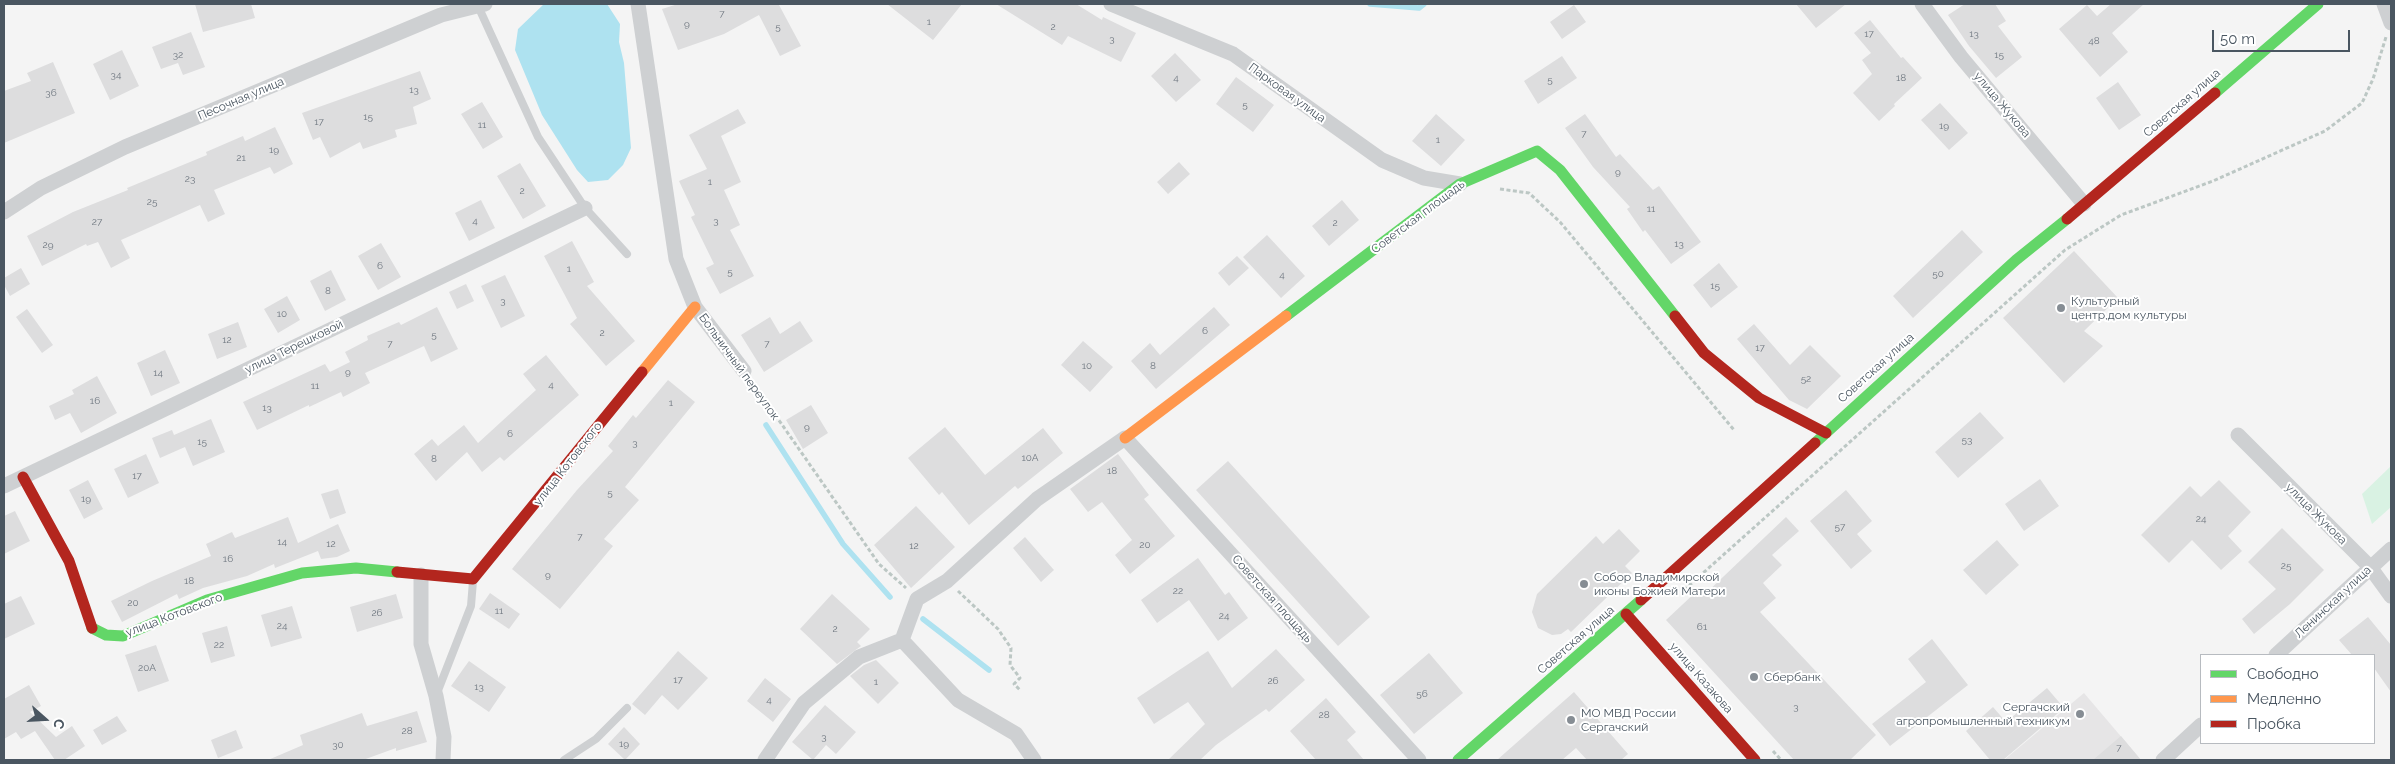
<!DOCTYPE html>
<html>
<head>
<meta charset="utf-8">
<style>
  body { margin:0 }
  #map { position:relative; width:2395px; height:764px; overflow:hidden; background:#f4f4f4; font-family:Raleway,sans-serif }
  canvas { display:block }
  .frame { position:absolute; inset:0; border:5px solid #4a5661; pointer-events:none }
  .legend { position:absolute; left:2200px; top:654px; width:175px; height:90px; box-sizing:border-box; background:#fff; border:1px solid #b7bbc0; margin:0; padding:6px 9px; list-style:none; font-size:15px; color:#4a5661 }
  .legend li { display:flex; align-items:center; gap:10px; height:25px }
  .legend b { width:25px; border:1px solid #b7bbc0 }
  .north { position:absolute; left:20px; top:694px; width:50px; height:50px; -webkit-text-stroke:4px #fff; paint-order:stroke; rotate:109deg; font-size:14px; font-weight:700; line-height:20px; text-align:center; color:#4a5661 }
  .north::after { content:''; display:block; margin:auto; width:18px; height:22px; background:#4a5661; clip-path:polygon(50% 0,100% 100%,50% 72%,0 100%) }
  .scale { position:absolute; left:2212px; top:30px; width:138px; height:22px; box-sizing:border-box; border:2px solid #4a5661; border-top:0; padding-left:6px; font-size:15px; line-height:18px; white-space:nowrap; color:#4a5661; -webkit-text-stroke:4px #fff; paint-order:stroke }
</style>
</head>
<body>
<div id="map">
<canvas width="2395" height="764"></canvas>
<div class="frame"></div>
<ul class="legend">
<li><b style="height:6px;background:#63d668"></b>Свободно</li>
<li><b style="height:6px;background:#ff974d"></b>Медленно</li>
<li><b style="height:6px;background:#b3261e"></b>Пробка</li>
</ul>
<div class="north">С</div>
<div class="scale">50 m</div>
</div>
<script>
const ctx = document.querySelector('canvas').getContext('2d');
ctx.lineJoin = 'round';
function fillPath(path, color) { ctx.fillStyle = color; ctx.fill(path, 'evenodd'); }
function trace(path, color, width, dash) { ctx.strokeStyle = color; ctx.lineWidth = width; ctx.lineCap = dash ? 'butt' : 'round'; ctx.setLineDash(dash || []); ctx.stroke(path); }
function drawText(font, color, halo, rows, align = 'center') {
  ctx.font = font + ' Raleway,sans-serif'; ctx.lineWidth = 4; ctx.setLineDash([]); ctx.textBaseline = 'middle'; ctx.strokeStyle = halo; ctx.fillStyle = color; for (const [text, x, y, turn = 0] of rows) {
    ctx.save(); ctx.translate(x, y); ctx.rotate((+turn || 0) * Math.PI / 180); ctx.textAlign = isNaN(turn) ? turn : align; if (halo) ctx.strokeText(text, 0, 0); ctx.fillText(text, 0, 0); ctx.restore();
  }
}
fillPath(new Path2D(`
  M2084,693L2141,760H2004Z`), '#e6e5e6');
fillPath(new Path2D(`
  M2391,466V507L2372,524L2362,494Z`), '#d9f2e3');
fillPath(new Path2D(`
  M544,4H607L620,24L619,42L624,63L631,148L623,165L608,180L588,182L577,170L542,115L515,50L518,29Z`), '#aee2f0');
trace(new Path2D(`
  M1370,4L1419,8L1424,4
  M766,425L843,544L890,597
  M923,619L989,670`), '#aee2f0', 5.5);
fillPath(new Path2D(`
  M195,4H251L255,18L203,32Z
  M678,4H781L779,5L801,46L780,56L759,15L724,34L678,50L662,9Z
  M887,4H962L933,40Z
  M996,4H1076L1102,20L1103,17L1136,33L1121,62L1068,36L1062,45Z
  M1796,4H1846L1816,28Z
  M1965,4H1995L2006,21L1998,26L2022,57L1996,78L1969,46L1948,15Z
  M2111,4H2144L2112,33L2128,52L2100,77L2059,29L2087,5L2097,16Z
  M1574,5L1586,22L1562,39L1550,22Z
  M1870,20L1901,58L1903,57L1922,78L1894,104L1895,106L1879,121L1853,93L1872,74L1862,60L1871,53L1854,33Z
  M191,32L205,67L183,75L178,63L161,69L152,47Z
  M122,50L139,86L110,100L93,64Z
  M1175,53L1201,80L1176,102L1151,76Z
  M1562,56L1577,78L1538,104L1524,81Z
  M53,62L75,113L4,143V91L31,81L27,73Z
  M420,71L431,99L413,107L417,124L395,130L397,137L363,149L360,142L330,158L320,137L313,140L302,113Z
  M1236,77L1274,105L1253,132L1216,104Z
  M2118,82L2141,115L2119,130L2096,98Z
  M482,102L503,137L483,149L461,114Z
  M1940,103L1968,133L1949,150L1921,120Z
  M738,109L746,123L721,136L741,182L724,190L740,225L730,230L754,276L720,294L706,268L714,264L691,217L695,215L679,181L707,169L689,135Z
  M1436,114L1465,140L1441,166L1412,141Z
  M1585,114L1616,157L1620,154L1653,190L1659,186L1701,242L1671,264L1645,230L1643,232L1627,209L1630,207L1593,167L1565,128Z
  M275,127L293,164L274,174L270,167L214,190L225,214L208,222L200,205L121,240L130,258L111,268L98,242L87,246L86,244L42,266L27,236L73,212L128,190L127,188L207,155L206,152L243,136L245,141Z
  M1179,162L1190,174L1168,194L1157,182Z
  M520,163L546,206L523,219L497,176Z
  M481,200L495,228L469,241L455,213Z
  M1342,200L1359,220L1329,246L1312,226Z
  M1962,230L1983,252L1913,318L1893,296Z
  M1267,235L1305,276L1281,298L1243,257Z
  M572,241L594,282L587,286L635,341L606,366L570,324L577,318L544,256Z
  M381,243L401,277L378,290L358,256Z
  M2074,251L2118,298L2084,331L2103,346L2064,383L2003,318Z
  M1237,256L1249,268L1229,286L1218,273Z
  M1719,263L1738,287L1711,308L1693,285Z
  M21,268L30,284L10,296L4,285V278Z
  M331,270L346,300L325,311L310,281Z
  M505,275L525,316L501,328L481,286Z
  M466,284L474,301L457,309L449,292Z
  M287,296L300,320L278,333L264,309Z
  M437,307L458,349L431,362L424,346L365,373L370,383L343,397L341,392L309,407V405L257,430L243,402L325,364L330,372L350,362L345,352L368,340L367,336L399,322L401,325Z
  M1214,307L1230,325L1156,389L1131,361L1150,343L1160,355Z
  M27,309L53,345L42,353L16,317Z
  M770,317L780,334L800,321L813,341L764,372L741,335Z
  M238,322L247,347L217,359L208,334Z
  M1754,324L1790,365L1810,345L1841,376L1807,409L1789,400L1737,339Z
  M1083,341L1113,367L1090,392L1061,365Z
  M165,350L180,383L151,396L137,363Z
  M546,355L579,395L504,461L500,457L482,472L467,452L436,481L414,454L432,439L438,446L464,425L478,443L536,390L523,374Z
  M97,376L117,413L81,433L70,413L55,420L49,406L74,394L72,390Z
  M668,380L695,402L625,487L639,500L604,539L613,546L560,609L512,569L577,490L613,451L608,446L633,415L636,418Z
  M811,405L828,433L803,449L786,420Z
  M1980,412L2004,438L1958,478L1935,452Z
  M211,419L225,452L193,466L185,447L160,458L152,438L172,430L174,435Z
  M945,427L985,475L1043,428L1063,453L1018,489L1015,486L969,525L942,492L939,495L908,458Z
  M146,454L159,483L128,498L114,469Z
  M1118,454L1149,495L1144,499L1175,536L1130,574L1115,555L1132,540L1102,502L1088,512L1070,489Z
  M1228,461L1370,617L1338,646L1196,490Z
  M2040,479L2059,506L2024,531L2005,504Z
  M88,480L103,509L84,519L69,490Z
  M2219,480L2251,512L2228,536L2242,551L2221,570L2192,540L2169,563L2141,535L2190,486L2201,497Z
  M338,489L346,513L330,519L321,494Z
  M1846,490L1872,521L1857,534L1872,551L1851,569L1810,521Z
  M916,506L955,547L911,588L874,545Z
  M15,511L30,541L4,554V516Z
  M288,517L298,543L338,524L350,551L337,557L321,559L318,551L275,568L274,564L247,576L203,588L179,599L177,594L122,622L111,601L152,581L211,556L206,544L232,532L235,538Z
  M1786,517L1799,531L1772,555L1782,565L1763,583L1776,598L1760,612L1876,735L1850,760H1794L1666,620L1698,590L1703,596Z
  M2282,528L2324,570L2290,604L2254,634L2242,619L2276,589L2248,562Z
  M1619,529L1640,551L1625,566L1632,573L1571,632L1568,629L1561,634L1552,635L1538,628L1532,612L1537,594L1596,536L1603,544Z
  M1025,537L1054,570L1041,582L1013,548Z
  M1997,540L2019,565L1986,595L1963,570Z
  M1198,558L1225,595L1229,592L1248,618L1218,641L1189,600L1157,623L1141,600Z
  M490,593L520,614L509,629L479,609Z
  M396,594L403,618L357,632L350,607Z
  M832,594L870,629L857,642L861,646L837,664L800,629Z
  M21,596L35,624L4,639V604Z
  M292,606L302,638L271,647L261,615Z
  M2368,617L2391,645V692L2374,668V655H2352L2339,640Z
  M227,626L235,656L211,663L202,633Z
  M1932,639L1968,685L1890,746L1872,724L1926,682L1908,659Z
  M156,645L169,681L138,692L125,655Z
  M1276,649L1305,680L1269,712L1266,709L1216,745L1200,760H1168L1205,724L1188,702L1154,724L1137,698L1208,651L1232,688Z
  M678,651L708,678L678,710L662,695L645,715L632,704Z
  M1429,653L1463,693L1414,734L1380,695Z
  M876,660L899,683L878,704L850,676L864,665Z
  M469,661L506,687L489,712L451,686Z
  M765,678L791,699L773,722L747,701Z
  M29,685L41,706L30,712L56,737L72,726L85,746L64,760H55L35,731L21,739L16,732L4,739V699Z
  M2047,688L2064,708L2003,760H1990L1966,731L1993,707L2006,722Z
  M1574,692L1628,754L1621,760H1587L1576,748L1562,760H1497Z
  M1326,698L1356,732L1347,740L1364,760H1316L1290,731Z
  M825,705L856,732L836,754L826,745L813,760L792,742Z
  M417,711L427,742L396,751V748L363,760H268L303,745L300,735L362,713L367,726Z
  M117,716L127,731L102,745L93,730Z
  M624,727L640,744L625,760L608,744Z
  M236,730L243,748L218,758L211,740Z
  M2121,736L2141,760H2093Z`), '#ddddde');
trace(new Path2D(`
  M1500,189L1529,193L1560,222L1734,430
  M753,383L879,564L906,588
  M1684,590L2065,250L2121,215L2213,181L2325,131L2362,103L2373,79L2386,37
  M958,591L998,629L1011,648L1010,665L1020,678L1014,684L1020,690
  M1773,751L1781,760`), '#bcc7c4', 3, [4, 2.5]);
trace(new Path2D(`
  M478,6L538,137L585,208L627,254
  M437,693L471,606L473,581
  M564,760L596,739L627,708`), '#ced0d2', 8);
trace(new Path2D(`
  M638,4L676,259L695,307L744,371
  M1111,4L1233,54L1382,160L1424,178L1460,184
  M1922,4L1961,57L2084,204
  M2384,4L2391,23
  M4,212L41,188L125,147L441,15L485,4
  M2238,435L2370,567L2391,596
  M4,486L585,208
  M421,575V644L436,696L444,737L443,760
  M902,640L917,599L947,581L1037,499L1125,438L1419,760
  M902,640L958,700L1016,734L1034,760
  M2276,655L2391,549
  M765,760L804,703L859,657L902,640
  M2163,760L2201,725`), '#ced0d2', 15);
trace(new Path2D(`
  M2215,93L2318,4
  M1286,316L1460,184L1537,151L1560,170L1675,316
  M1815,443L2016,260L2067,219
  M92,628L106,635L123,636L207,600L302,573L356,568L397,572
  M1458,760L1641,600`), '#63d668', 11);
trace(new Path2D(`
  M642,372L695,307
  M1125,438L1286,316`), '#ff974d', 11);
trace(new Path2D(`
  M2067,219L2215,93
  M1675,316L1704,353L1759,398L1826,433
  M23,477L69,561L92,628
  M397,572L473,579L642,372
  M1641,600L1815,443
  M1626,614L1755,760`), '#b3261e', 11);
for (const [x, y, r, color] of [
  [2061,308,5,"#868d94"],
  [1584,584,5,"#868d94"],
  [1754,677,5,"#868d94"],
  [2080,714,5,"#868d94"],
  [1571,720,5,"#868d94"]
]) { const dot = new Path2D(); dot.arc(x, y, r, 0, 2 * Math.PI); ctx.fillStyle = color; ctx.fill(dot); trace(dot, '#fff', 2); }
drawText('10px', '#707881', null, [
  ["7",722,14],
  ["1",929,22],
  ["9",687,24],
  ["5",778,27],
  ["2",1053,27],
  ["17",1869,34],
  ["13",1974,34],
  ["3",1112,39],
  ["48",2094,41],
  ["32",178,55],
  ["15",1999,55],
  ["34",116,75],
  ["4",1176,78],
  ["18",1901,78],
  ["5",1550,80],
  ["13",414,90],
  ["36",51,93],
  ["5",1245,105],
  ["15",368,117],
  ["17",319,122],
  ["11",482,125],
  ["19",1944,126],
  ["7",1584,134],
  ["1",1438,140],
  ["19",274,150],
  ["21",241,158],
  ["9",1618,172],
  ["23",190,179],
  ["1",710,182],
  ["2",522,191],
  ["25",152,202],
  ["11",1651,209],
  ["4",475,221],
  ["3",716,221],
  ["27",97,222],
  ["2",1335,223],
  ["13",1679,244],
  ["29",48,245],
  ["6",380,266],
  ["1",569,269],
  ["5",730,272],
  ["50",1938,274],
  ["4",1282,275],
  ["15",1715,286],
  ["8",328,291],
  ["3",503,301],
  ["10",282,314],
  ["6",1205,331],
  ["2",602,333],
  ["5",434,335],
  ["12",227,340],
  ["7",390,344],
  ["7",767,344],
  ["17",1760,348],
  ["10",1087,366],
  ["8",1153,366],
  ["9",348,372],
  ["14",158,373],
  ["52",1806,379],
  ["4",551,385],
  ["11",315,386],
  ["16",95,401],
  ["1",671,403],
  ["13",267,408],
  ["9",807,427],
  ["6",510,434],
  ["53",1967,440],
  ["15",202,442],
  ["3",635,443],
  ["10А",1030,458],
  ["8",434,459],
  ["18",1112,471],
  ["17",137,476],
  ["5",610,493],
  ["19",86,499],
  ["24",2201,519],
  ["57",1840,527],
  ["7",580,537],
  ["14",282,542],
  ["12",331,544],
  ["20",1145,545],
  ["12",914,546],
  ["16",228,559],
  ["25",2286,566],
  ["9",548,575],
  ["18",189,581],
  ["22",1178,591],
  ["20",133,603],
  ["11",499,611],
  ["26",377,613],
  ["24",1224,616],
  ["24",282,626],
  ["61",1702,627],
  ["2",835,629],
  ["22",219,645],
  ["20А",147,668],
  ["17",678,680],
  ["26",1273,681],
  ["1",876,682],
  ["13",479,687],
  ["56",1422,694],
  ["4",769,700],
  ["3",1796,707],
  ["28",1324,715],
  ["28",407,731],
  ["3",824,737],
  ["19",624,744],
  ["30",338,745],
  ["7",2119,748]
]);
drawText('12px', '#4a5661', '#fff', [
  ["Парковая улица",1287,93,36],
  ["Песочная улица",241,99,-23],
  ["Советская улица",2182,103,-41],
  ["улица Жукова",2002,105,50],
  ["Советская площадь",1418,217,-37],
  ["улица Терешковой",294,347,-26],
  ["Больничный переулок",739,367,54],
  ["Советская улица",1876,368,-42],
  ["улица Котовского",568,464,-52],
  ["улица Жукова",2316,514,45],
  ["Советская площадь",1272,599,48],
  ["Ленинская улица",2333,602,-43],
  ["улица Котовского",174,615,-21],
  ["Советская улица",1576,640,-41],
  ["улица Казакова",1701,678,49]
]);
drawText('12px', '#4a5661', '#fff', [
  ["Культурный",2071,301],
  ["центр,дом культуры",2071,315],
  ["Собор Владимирской",1594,577],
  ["иконы Божией Матери",1594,591],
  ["Сбербанк",1764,677],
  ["Сергачский",2070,707,"right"],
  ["агропромышленный техникум",2070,721,"right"],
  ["МО МВД России",1581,713],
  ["Сергачский",1581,727]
], 'left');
</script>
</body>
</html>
